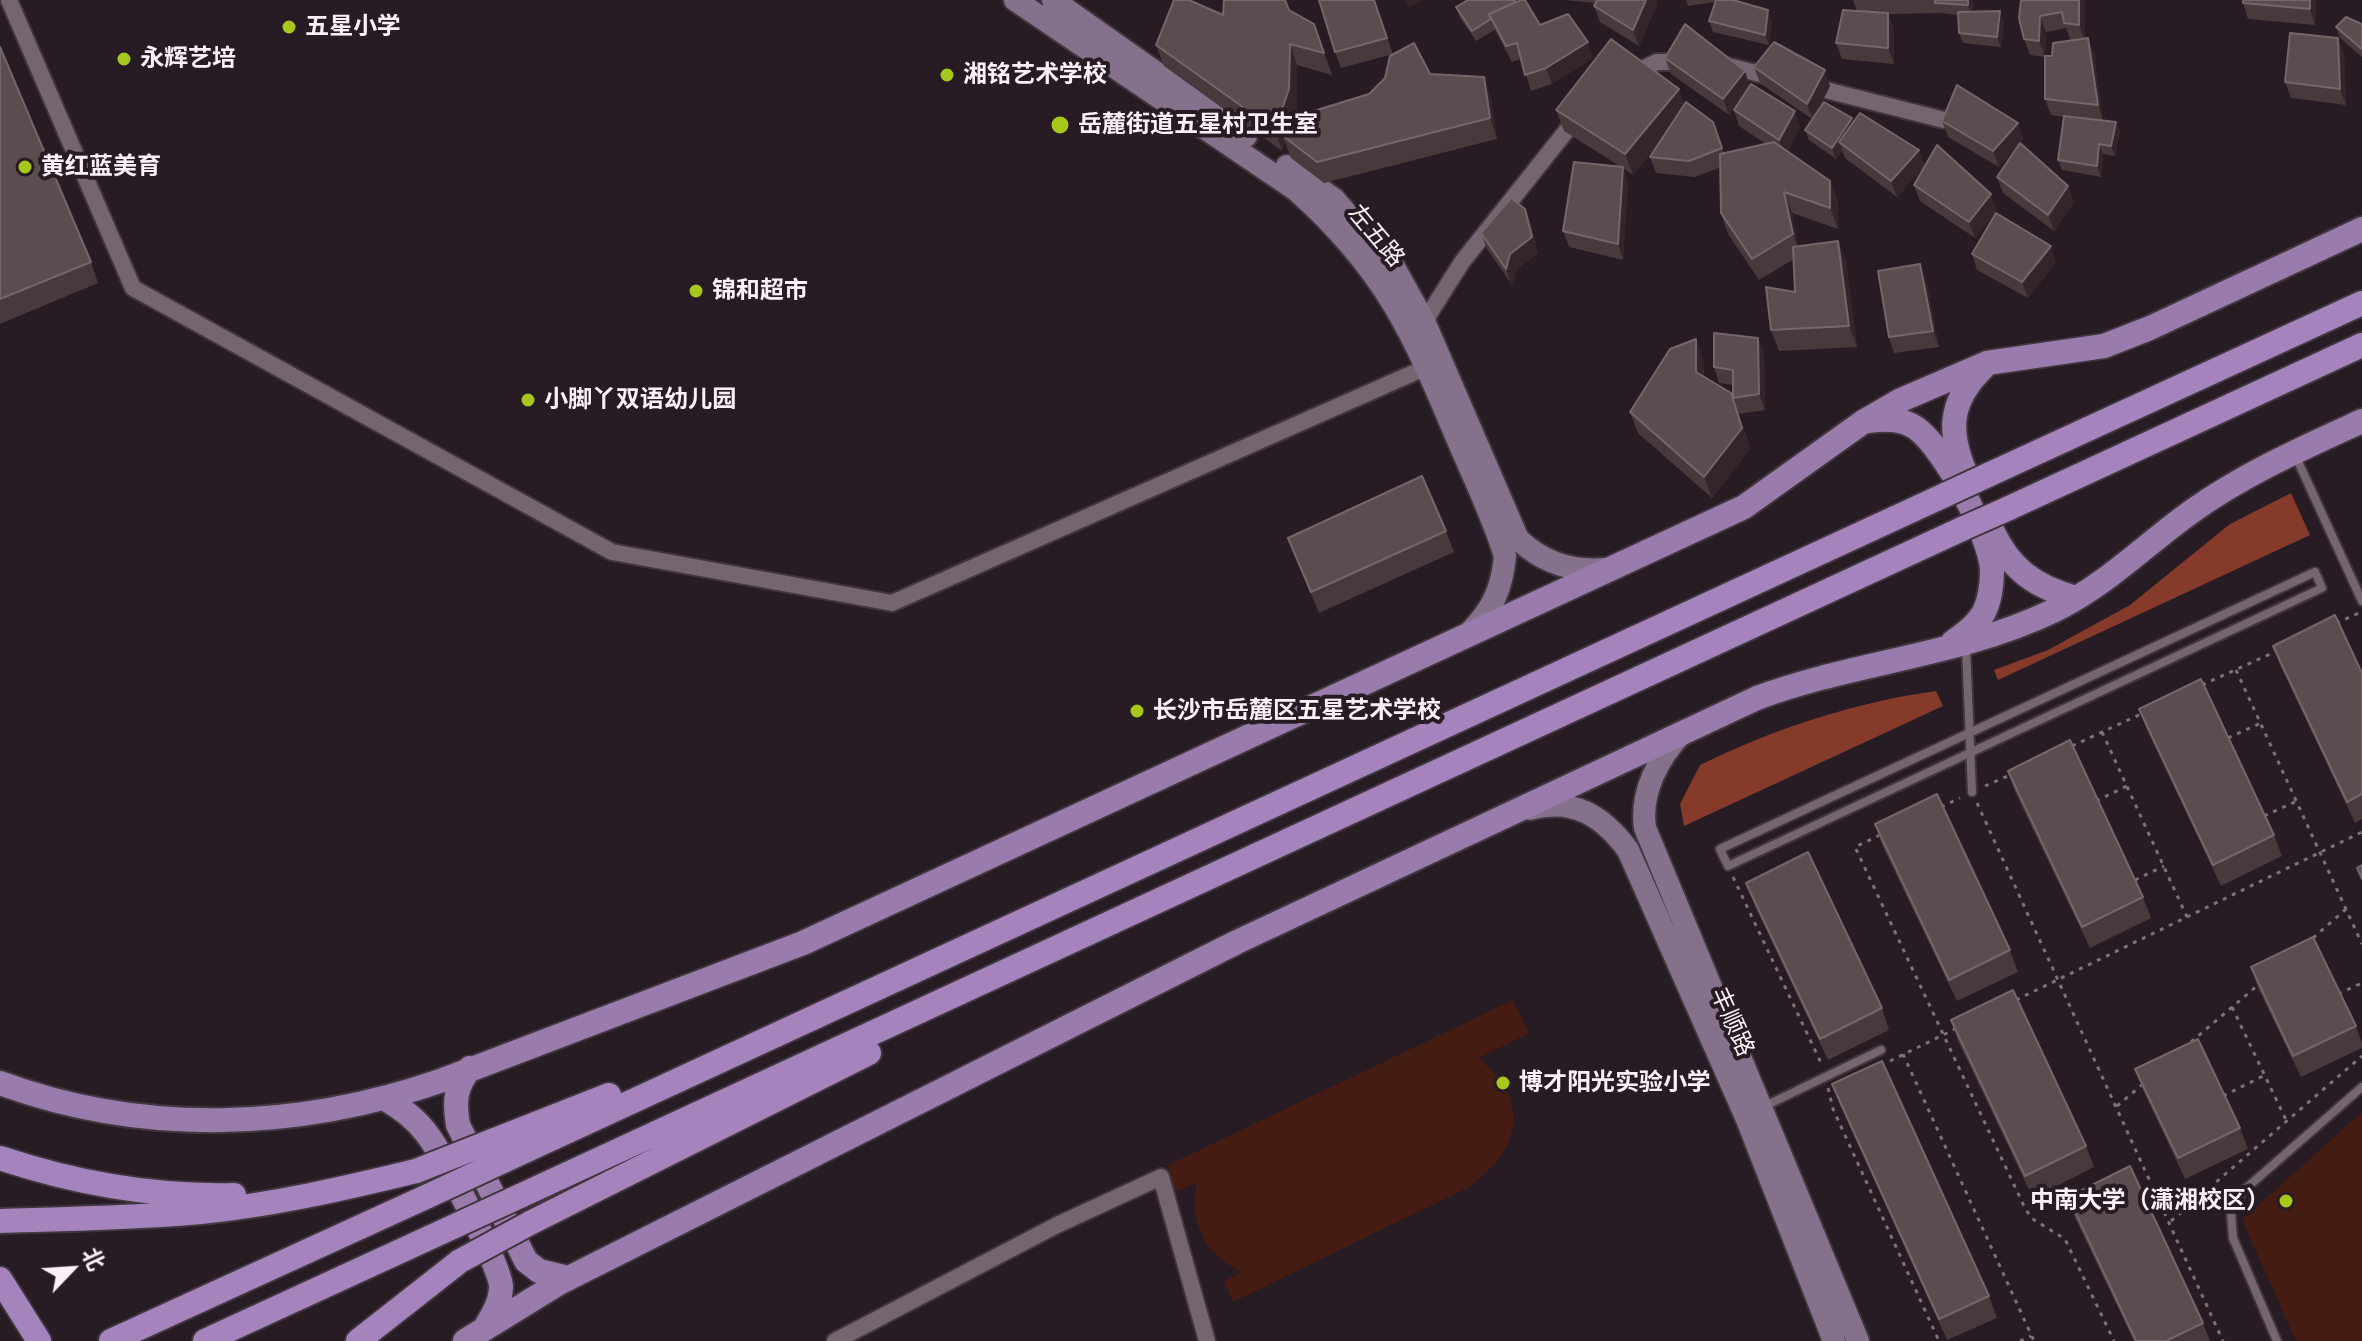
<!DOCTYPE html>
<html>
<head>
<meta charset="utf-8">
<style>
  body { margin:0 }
  #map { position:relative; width:2362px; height:1341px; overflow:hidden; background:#271b24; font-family:Quicksand,"Noto Sans SC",sans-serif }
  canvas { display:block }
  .north { position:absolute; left:32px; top:1229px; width:80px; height:80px; -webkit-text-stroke:6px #271b24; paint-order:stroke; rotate:65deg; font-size:22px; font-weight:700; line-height:32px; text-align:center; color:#f9f0f6 }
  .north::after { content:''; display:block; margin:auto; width:28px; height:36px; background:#f9f0f6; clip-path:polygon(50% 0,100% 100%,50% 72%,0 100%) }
</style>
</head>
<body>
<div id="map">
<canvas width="2362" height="1341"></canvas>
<div class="north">北</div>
</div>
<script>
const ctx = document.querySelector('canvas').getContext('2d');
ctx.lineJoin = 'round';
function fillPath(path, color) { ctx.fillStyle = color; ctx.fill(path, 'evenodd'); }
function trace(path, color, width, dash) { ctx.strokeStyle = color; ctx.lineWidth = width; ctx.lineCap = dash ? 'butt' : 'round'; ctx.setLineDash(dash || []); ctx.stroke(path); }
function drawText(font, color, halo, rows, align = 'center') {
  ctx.font = font + ' Quicksand,"Noto Sans SC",sans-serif'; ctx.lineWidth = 8; ctx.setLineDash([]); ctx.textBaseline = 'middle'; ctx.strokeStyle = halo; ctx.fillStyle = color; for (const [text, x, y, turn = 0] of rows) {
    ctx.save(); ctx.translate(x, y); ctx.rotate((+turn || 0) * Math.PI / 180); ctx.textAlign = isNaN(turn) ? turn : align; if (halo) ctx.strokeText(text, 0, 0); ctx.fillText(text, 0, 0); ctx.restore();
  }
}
fillPath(new Path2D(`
  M1513,1000L1529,1033L1478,1058C1532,1100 1521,1152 1467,1188L1233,1302L1224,1281L1242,1272C1206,1256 1188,1222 1197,1183L1175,1192L1168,1165Z
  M2362,1112V1341H2296L2242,1220Z`), '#451c12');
fillPath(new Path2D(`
  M2291,493L2310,535L1998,680L1994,670L2048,650L2130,605L2230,524Z
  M1936,691L1943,706L1684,826L1680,804L1700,765C1776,728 1852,703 1936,691Z`), '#863b2a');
const service = new Path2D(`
  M2296,457L2362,601
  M2315,572L2322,588L1728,866L1720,849Z
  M1966,647L1972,792
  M1763,1107L1881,1050
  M2277,1341L2233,1238L2231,1213L2243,1191L2362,1087`);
const minor = new Path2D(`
  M9,0L133,288L612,552L892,603L1427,367
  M1720,64L1776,78
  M1628,76L1657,62H1685
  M1810,86L1944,120
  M1421,327L1462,262L1579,115
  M835,1341L1057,1225L1161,1177L1207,1341`);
const secondary = new Path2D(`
  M1015,0L1296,190C1387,271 1413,334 1459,443C1475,480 1493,517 1505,556C1502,588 1493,609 1470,632
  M1053,0L1246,136
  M1287,166L1334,199L1394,267L1424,321L1518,539C1542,562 1572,572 1605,569
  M1683,732C1658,758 1640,792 1645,828L1858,1341
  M1530,809C1573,797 1603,816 1628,850L1746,1117L1834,1341`);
const primary = new Path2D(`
  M1868,421C1884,419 1902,418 1916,428C1945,449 1989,534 1992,569C1992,583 1990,600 1984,612C1977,625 1964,634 1953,642
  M1968,479C1948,435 1947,403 1983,368
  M1992,530C2010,569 2035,587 2076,598
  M470,1068C455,1088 454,1100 458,1125L526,1261L539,1271L568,1278
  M0,1083C144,1136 299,1130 443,1080L803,943L1744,507L1863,422L1901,400L1987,363L2104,346L2150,328L2362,229
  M384,1098C402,1109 415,1118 427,1134C442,1153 500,1266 501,1286C501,1301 494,1313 486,1326
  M465,1341L559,1283L1237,942L1757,698C1853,662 1959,656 2053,611C2105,586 2145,545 2191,512C2244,474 2303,448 2362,421`);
const trunk = new Path2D(`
  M1988,475L2362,303
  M2007,509L2362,345
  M492,1141L609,1095
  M0,1158C75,1183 154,1197 234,1195
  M501,1162L1947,494
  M520,1196L1964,528
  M0,1221C67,1219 134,1218 201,1212C273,1205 346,1188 416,1171
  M530,1223L869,1053
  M0,1279L39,1341
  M111,1341L428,1196
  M205,1341L444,1231
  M358,1341L460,1261`);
trace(service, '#3f353c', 12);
trace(minor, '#3f353c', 20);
trace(secondary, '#3f353c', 26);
trace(primary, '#3f353c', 28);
trace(trunk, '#3f353c', 28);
trace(new Path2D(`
  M2336,623L2359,613
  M2236,670L2362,944
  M2202,685L2279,650
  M2102,732L2187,917
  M2228,738L2261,723
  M2072,746L2141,714
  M1985,786L2010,775
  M2096,801L2127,786
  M1977,803L2223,1341
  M1941,807L1960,798
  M2264,816L2297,801
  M1880,835L1855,847L2024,1206L2031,1218L2065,1239L2114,1341
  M1733,877L1822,1065
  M2135,880L2164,866
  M2313,938L2346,909
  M2338,994L2362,983
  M2016,1000L2362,832
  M2232,1007L2287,1122
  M2191,1042L2258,985
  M1903,1054L2034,1341
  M1890,1061L1955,1029
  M1828,1088L1833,1109L1939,1341
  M2223,1096L2265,1075
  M2117,1106L2143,1084
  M2171,1221L2362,1056
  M2020,1341L2031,1336`), '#7d727a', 3, [4, 6]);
trace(service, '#746570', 8);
trace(minor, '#746570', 16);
trace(secondary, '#86718d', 22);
trace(primary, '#997cab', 24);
trace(trunk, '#a584be', 24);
const trunkBridge = new Path2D(`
  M1947,494L1988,475
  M1964,528L2007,509
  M416,1171L492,1141
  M428,1196L501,1162
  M444,1231L520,1196
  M460,1261L530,1223`);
trace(trunkBridge, '#3f353c', 28, []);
trace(trunkBridge, '#a584be', 24);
fillPath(new Path2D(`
  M1374,0L1393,54L1341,68L1335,52Z
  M1565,0H1656L1657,5L1639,46L1600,22L1594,6L1596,3Z
  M1686,0H1733L1772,21L1769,45L1713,32L1709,21L1715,2L1688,6Z
  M1853,0H1973L1972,12L2004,21L2001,47L1963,43L1959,33L1958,15L1939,13L1888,14L1894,29V64L1842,59L1836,43L1857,11Z
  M2085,0V39L2094,54L2103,120L2116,122L2120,132L2115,156L2103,154L2101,177L2062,170L2058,160L2064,117L2051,115L2045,99V57L2030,55L2024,39L2019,18ZM2066,28L2070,39L2077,40L2052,56H2045L2046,32Z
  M2316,0L2315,25L2248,19L2243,3Z
  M1456,7L1540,25L1593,58L1552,84L1531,91L1521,59L1512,62L1495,30L1476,41L1460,18Z
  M1289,10L1314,24L1332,75L1297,65V110L1294,117L1430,74L1484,77L1491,98L1497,139L1324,183L1291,158L1285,142L1282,151L1164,66L1156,45L1223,15Z
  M2362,24V57L2340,38L2336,27Z
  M0,47L91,262L98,283L0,324Z
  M2344,54L2346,105L2291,98L2285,82Z
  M1665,58L1750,86L1800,127L1788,151L1830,181L1838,202V229L1792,213L1798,246L1838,241L1846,262L1857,347L1779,351L1771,330L1795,292L1794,259L1759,280L1728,234L1721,213V167L1695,177L1656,173L1650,157L1660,142L1633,175L1623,168L1628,183L1623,260L1569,247L1563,231L1621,167L1564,131L1556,110L1679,89L1684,105L1713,122L1724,153L1766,144L1739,126L1734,110L1741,99L1729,115L1671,74Z
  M1754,67L1830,86L1815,115L1853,122L1919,150L1924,166L1897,197L1845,158L1842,150L1836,159L1809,140L1805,130L1812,119L1760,83Z
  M1942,121L2018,123L2023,139L1999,167L1948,137Z
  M1997,177L2074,202L2054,231L2003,193Z
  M1914,185L1997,210L1975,238L1920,201Z
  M1525,209L1531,225L1538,253L1516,270L1512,285L1487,249L1481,233Z
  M1972,254L2056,262L2028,298L1977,270Z
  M1926,280L1939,347L1894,353L1889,337Z
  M1758,338L1764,354L1765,410L1739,414L1750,449L1712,498L1638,433L1630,412L1696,339L1703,360L1704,376L1733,398V385L1719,383L1714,367Z
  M1446,531L1454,552L1319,613L1288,538Z
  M2273,646L2362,673V819L2355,823L2281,667Z
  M2139,709L2274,835L2282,856L2221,886L2147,730Z
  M2008,771L2143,897L2151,918L2090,948L2015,792Z
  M1875,824L2010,950L2018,972L1957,1001L1882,845Z
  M1746,883L1882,1008L1889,1030L1828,1060L1754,904Z
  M2251,967L2356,1026L2362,1044V1048L2301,1077L2258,988Z
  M1951,1020L2086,1146L2094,1167L2033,1198L1958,1041Z
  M2135,1069L2240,1128L2248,1149L2185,1179L2143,1090Z
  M1832,1084L1989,1296L1997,1318L1947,1340L1840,1105Z
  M2068,1197L2203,1323L2210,1341H2134L2075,1218Z`), '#48393c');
fillPath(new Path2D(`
  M1406,0H1422L1409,8Z
  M1646,0H1656L1657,5L1639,46L1633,30Z
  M1968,0H1973L1971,16L1968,5Z
  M2079,0H2085V41L2079,25Z
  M2310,0H2316L2315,25L2310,9Z
  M1768,10L1772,21L1769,45L1765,35Z
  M2000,11L2004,21L2001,47L1997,37Z
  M1888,13L1894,29V64L1888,48Z
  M2040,16L2046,32L2045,57L2039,41Z
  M2088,38L2094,54L2103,121L2098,105Z
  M2338,38L2344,54L2346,105L2340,89Z
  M1588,42L1593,58L1552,84L1546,68Z
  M1290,44L1297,65V110L1287,139L1283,136L1285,142L1282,151L1275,130Z
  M1825,70L1830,86L1813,120L1807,104Z
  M1745,71L1750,87L1729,115L1723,99Z
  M1484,77L1491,98L1497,139L1490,118Z
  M1679,89L1686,110L1633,175L1625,154Z
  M1795,111L1800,127L1785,156L1779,140Z
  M1852,118L1856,128L1839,142L1842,150L1836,159L1832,148Z
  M2116,122L2120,132L2115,156L2111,146Z
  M2018,123L2023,139L1999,167L1993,151Z
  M2099,144L2103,154L2101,177L2097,166Z
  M1919,150L1924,166L1897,197L1891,181Z
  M1623,167L1628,183L1623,260L1618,244Z
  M1830,181L1838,202V229L1830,208Z
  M2068,186L2074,202L2054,231L2048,215Z
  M1784,192L1792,213L1800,255L1793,234Z
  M1991,194L1997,210L1975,238L1969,222Z
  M1525,209L1531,225L1538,253L1516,270L1512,285L1506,269Z
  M1838,241L1846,262L1857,347L1849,326Z
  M2051,246L2056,262L2028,298L2022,282Z
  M1920,264L1926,280L1939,347L1933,331Z
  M1758,338L1764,354L1765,410L1759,394Z
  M1696,339L1703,360L1704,393L1696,372Z
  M1731,393L1750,449L1712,498L1704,477Z`), '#33252a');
const building = new Path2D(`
  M1174,0H1189L1223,15L1224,0H1285L1289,10L1314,24L1324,53L1290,44L1289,89L1275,130L1156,45Z
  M1319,0H1374L1387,38L1335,52Z
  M1468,0H1514L1516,2L1489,14L1491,19L1472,31L1456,7Z
  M1521,0H1525L1540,25L1568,14L1588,42L1546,68L1525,75L1517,43L1506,46L1489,14Z
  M1597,0H1646L1633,30L1594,6Z
  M1716,0H1733L1768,10L1765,35L1709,21Z
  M1935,0H1968V5L1935,3Z
  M2021,0H2079V25L2064,23L2062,12L2040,16L2039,41L2024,39L2019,18Z
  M2243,0H2310V9L2243,3Z
  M1843,10L1888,13V48L1836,43Z
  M2000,11L1997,37L1959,33L1958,12Z
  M2346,17L2362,24V49L2336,27Z
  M1685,24L1745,71L1723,99L1665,58Z
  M2290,33L2338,38L2340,89L2285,82Z
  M2088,38L2098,105L2045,99V56H2052L2053,43Z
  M1611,39L1679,89L1625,154L1556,110Z
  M1774,42L1825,70L1807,104L1754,67Z
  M1414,43L1430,74L1484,77L1490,118L1317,162L1283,136L1294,117L1369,94L1385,78L1390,56Z
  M0,47L91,262L0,299Z
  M1751,84L1795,111L1779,140L1734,110Z
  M1957,85L2018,123L1993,151L1942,121Z
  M1686,102L1713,122L1722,148L1689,161L1650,157Z
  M1824,102L1852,118L1832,148L1805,130Z
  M1860,113L1919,150L1891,181L1839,142Z
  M2064,116L2116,122L2111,146L2099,144L2097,166L2058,160Z
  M1774,142L1830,181V208L1784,192L1793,234L1752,259L1721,213L1720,154Z
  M2020,143L2068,186L2048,215L1997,177Z
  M1937,145L1991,194L1969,222L1914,185Z
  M1574,162L1623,167L1618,244L1563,231Z
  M1511,198L1525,209L1532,237L1510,254L1506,269L1481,233Z
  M1996,213L2051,246L2022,282L1972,254Z
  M1838,241L1849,326L1771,330L1766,287L1795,292L1793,247Z
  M1920,264L1933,331L1889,337L1878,271Z
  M1714,333L1758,338L1759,394L1733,398V370L1714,367Z
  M1696,339V372L1731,393L1742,428L1704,477L1630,412L1670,349Z
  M1422,476L1446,531L1311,592L1288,538Z
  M2335,615L2362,673V794L2347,802L2273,646Z
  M2201,679L2274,835L2213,865L2139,709Z
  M2070,740L2143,897L2082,927L2008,771Z
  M1937,794L2010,950L1949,980L1875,824Z
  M1808,852L1882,1008L1820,1039L1746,883Z
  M2362,865V879L2357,868Z
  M2313,937L2356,1026L2293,1056L2251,967Z
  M2013,990L2086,1146L2025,1176L1951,1020Z
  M2198,1039L2240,1128L2178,1158L2135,1069Z
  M1882,1061L1989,1296L1939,1319L1832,1084Z
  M2130,1166L2203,1323L2166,1341H2136L2068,1197Z`);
fillPath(building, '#5b4c50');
trace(building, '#74666a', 2);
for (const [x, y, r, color] of [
  [289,27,8,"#a8c71c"],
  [124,59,8,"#a8c71c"],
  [947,75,8,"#a8c71c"],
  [1060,125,10,"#a8c71c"],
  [25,167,8,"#a8c71c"],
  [696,291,8,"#a8c71c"],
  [528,400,8,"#a8c71c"],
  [1137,711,8,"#a8c71c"],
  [1503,1083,8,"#a8c71c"],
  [2286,1201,8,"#a8c71c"]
]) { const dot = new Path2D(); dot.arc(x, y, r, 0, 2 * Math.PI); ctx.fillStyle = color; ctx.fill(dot); trace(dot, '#271b24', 3); }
drawText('bold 24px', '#f9f0f6', '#271b24', [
  ["五星小学",305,27],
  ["永辉艺培",140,59],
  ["湘铭艺术学校",963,75],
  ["岳麓街道五星村卫生室",1078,125],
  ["黄红蓝美育",41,167],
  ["锦和超市",712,291],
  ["小脚丫双语幼儿园",544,400],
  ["长沙市岳麓区五星艺术学校",1153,711],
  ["博才阳光实验小学",1519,1083],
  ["中南大学（潇湘校区）",2270,1201,"right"]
], 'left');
drawText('24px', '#f9f0f6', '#271b24', [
  ["左五路",1376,236,50],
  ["丰顺路",1732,1022,66]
]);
</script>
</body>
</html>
